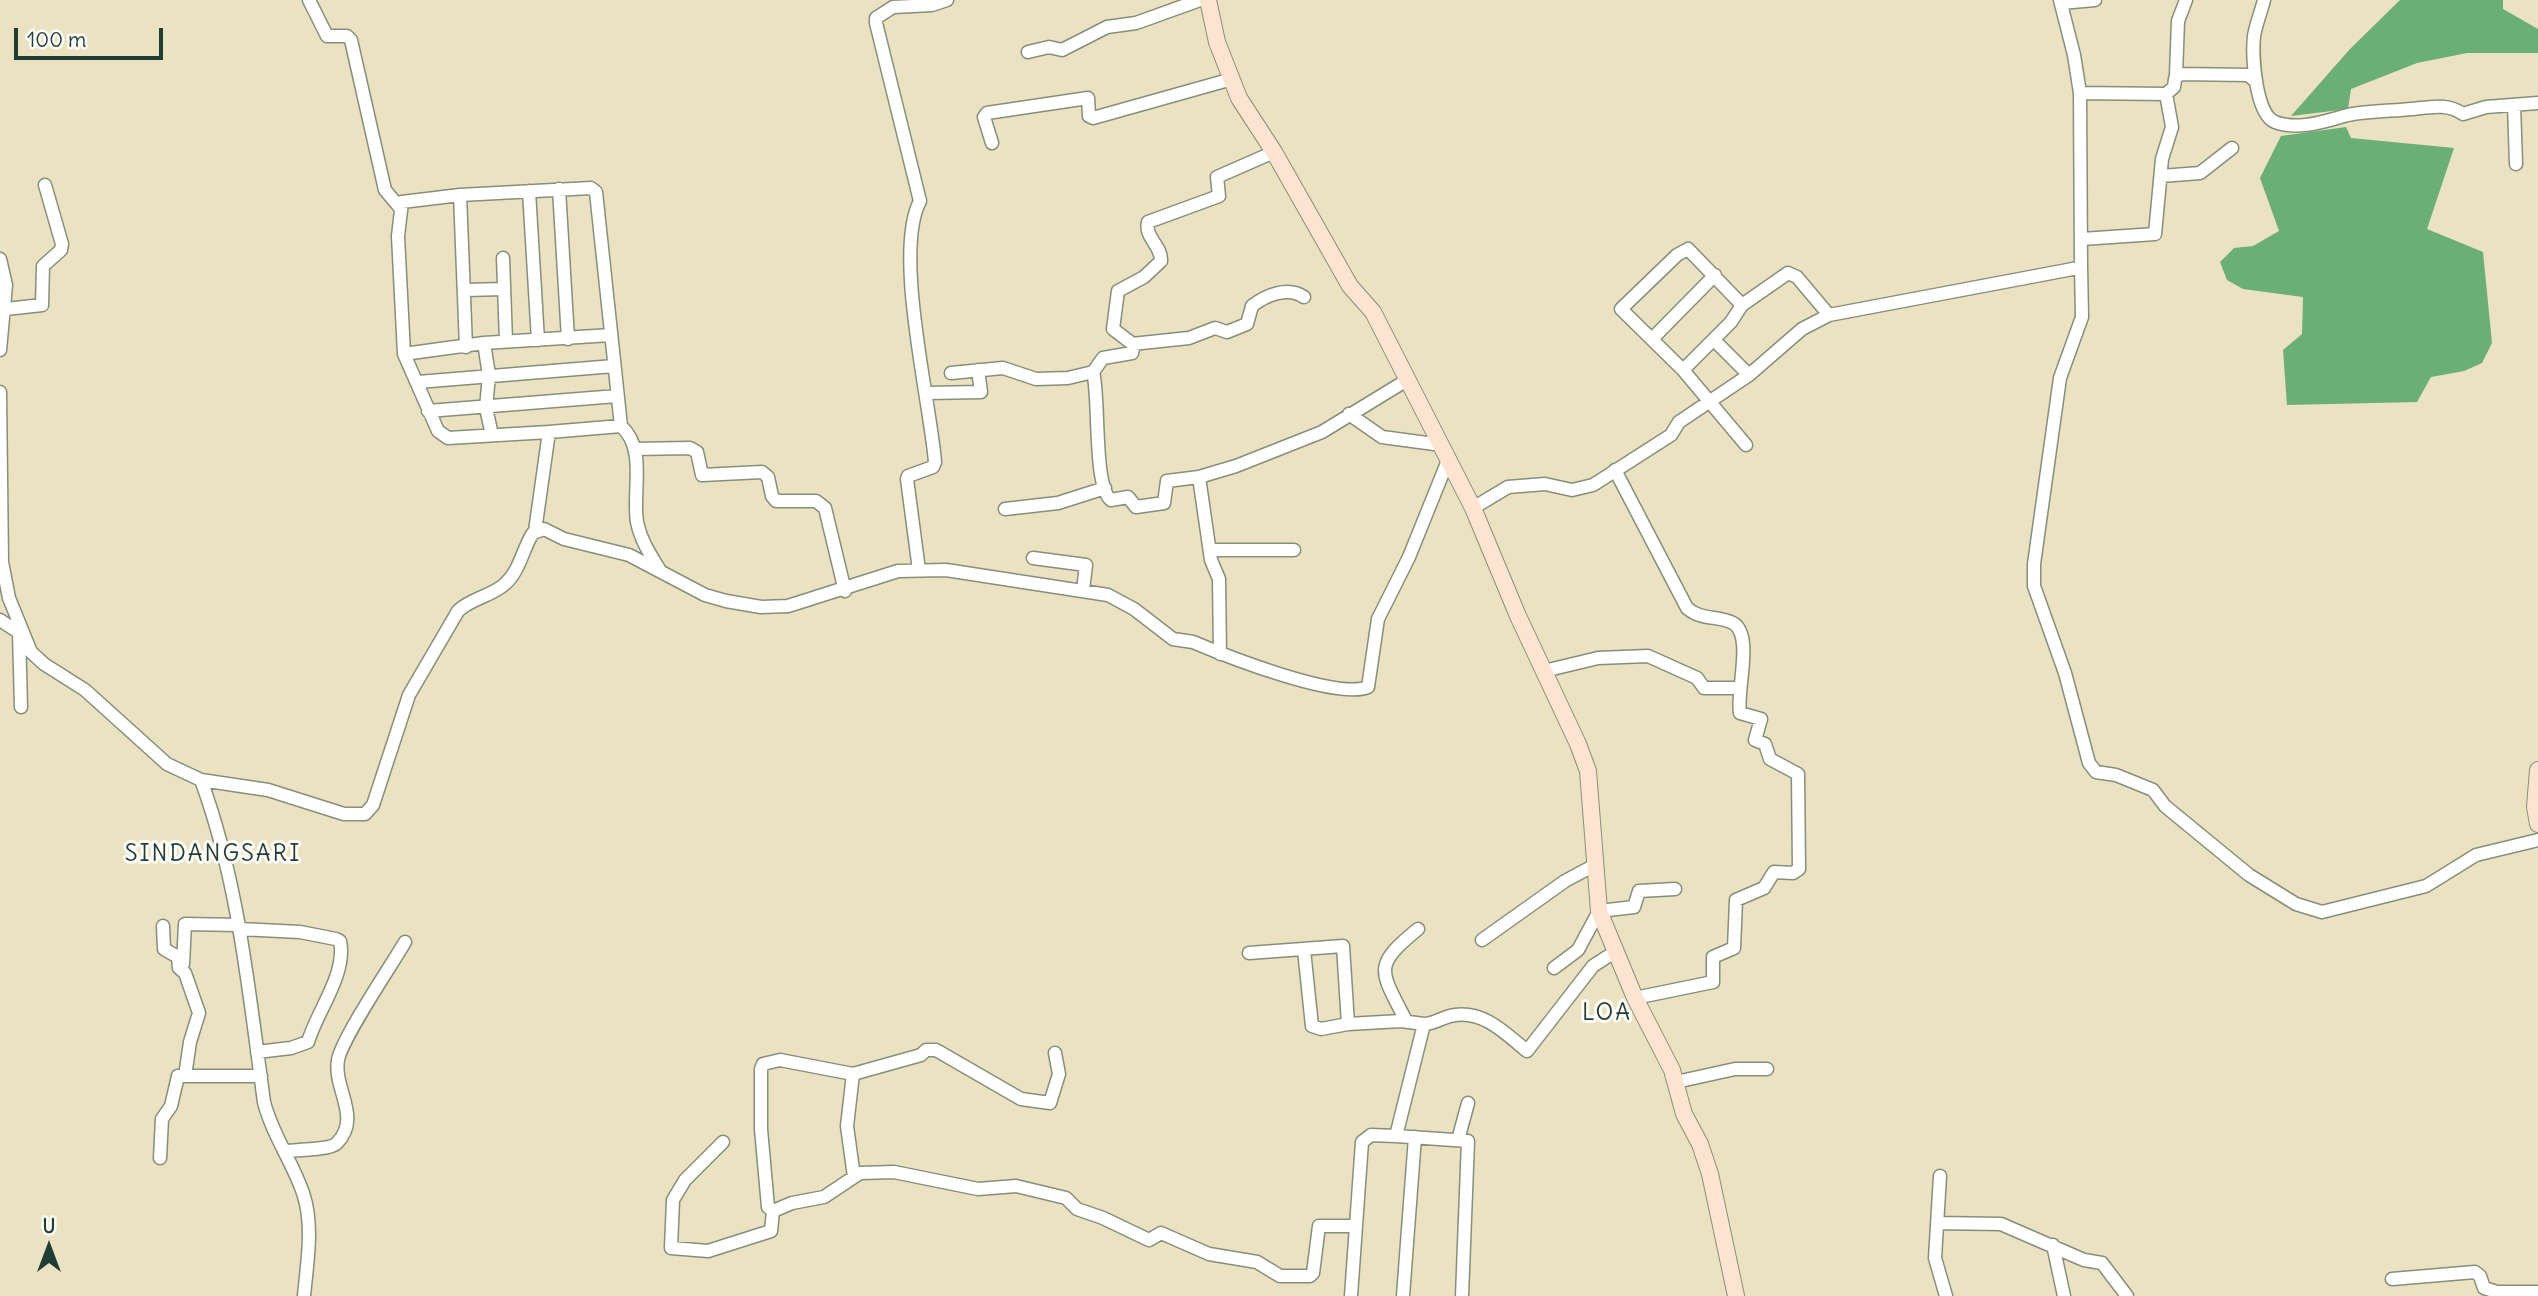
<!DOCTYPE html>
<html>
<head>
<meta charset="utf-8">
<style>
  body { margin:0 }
  #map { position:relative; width:2538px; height:1296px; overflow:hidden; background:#eae2c0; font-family:Delius,sans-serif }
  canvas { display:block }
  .north { position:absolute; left:14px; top:1212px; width:70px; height:70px; -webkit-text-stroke:5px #fdfcf7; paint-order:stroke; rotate:0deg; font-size:19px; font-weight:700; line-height:28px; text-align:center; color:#1f3d34 }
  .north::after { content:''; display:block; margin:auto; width:24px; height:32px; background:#1f3d34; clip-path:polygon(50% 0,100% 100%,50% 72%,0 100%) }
  .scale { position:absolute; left:14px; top:28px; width:149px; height:32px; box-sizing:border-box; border:4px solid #1f3d34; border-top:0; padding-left:9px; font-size:21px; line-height:24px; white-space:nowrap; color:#1f3d34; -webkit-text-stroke:5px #fdfcf7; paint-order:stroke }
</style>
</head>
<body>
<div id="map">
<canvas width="2538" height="1296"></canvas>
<div class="north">U</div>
<div class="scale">100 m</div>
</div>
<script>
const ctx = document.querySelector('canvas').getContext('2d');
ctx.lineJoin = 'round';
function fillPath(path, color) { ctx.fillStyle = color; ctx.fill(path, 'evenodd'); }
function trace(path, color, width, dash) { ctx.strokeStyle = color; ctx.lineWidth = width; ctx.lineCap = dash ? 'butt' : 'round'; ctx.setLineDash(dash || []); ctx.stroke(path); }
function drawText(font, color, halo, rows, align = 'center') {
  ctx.font = font + ' Delius,sans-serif'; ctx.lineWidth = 6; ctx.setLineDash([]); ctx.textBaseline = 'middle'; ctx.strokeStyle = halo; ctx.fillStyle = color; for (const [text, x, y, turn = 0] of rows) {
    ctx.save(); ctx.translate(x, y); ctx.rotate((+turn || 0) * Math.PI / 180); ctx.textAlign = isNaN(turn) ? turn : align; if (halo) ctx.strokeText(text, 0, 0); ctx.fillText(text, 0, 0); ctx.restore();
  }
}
fillPath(new Path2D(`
  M2400,0H2503V9L2538,29V53H2467L2417,63L2351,89L2348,109L2291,116L2350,49Z
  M2346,127L2351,138L2454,148L2427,229L2483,252L2492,343L2482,363L2464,371L2431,377L2417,402L2287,405L2283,350L2302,334L2303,297L2243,289L2227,280L2220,262L2234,248L2253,246L2279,231L2260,178L2281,136Z`), '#6aaf74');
const street = new Path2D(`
  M309,0L327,36H347L351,40L385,190L401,209
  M2264,0C2261,12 2256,24 2254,36C2252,54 2255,114 2275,122C2298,131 2325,121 2348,115C2368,111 2392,111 2412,109C2430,107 2448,103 2463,114L2486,107L2538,103
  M2061,3L2095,0
  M1028,52L1049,47L1062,50L1107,27L1136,23L1200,0
  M2176,75L2178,21L2186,0
  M2080,93L2166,94L2174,87L2175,79L2180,74L2248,75L2254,80
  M2514,105L2516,164
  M992,143L984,117L987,113L1088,98L1089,116L1093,118L1232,79
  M2161,176L2200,173L2232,148
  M559,189L568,339
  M529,191L538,340
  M460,195L466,347
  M2082,239L2155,234L2162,159L2172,127L2166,94
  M503,258L506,341
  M0,259L6,285L0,350
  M2081,265L2082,317L2060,378L2034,564V586L2065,673L2089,763L2096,772L2116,775L2153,790L2165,806L2249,875L2296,904L2322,912L2426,886L2476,855L2538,840
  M465,290L504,289
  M1742,305L1688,249L1677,255L1621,309L1683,370L1746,445
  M6,309L42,305L43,266L61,250L62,244L45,185
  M1652,339L1715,275
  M1714,340L1749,375
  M484,343L489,375L486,408L492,435
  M1132,344L1189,338L1215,328L1227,332L1247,324L1252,306C1266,295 1288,286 1304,297
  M404,354L484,343L611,335
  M1683,370L1731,322L1742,305L1788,273L1797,277L1829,315
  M1093,372C1100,398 1093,486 1111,500L1128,497L1136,507L1164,503L1167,481L1199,477L1236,466L1322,432L1407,380
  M951,373L1003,368L1036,379L1068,378L1093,372L1103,358L1132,353L1134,345L1113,329L1118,291L1144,277L1161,261C1162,246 1144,237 1148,222L1219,196L1217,177L1274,152
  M418,382L614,366
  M0,392L2,562L9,598L31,652L44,664L85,690L167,764L201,780C239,883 249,994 264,1102C272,1134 292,1161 303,1193C314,1225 307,1263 304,1296
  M927,393L981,392L978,370
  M428,411L617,396
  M1349,414L1382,437L1442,445
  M549,432L448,438L438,431L404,354L398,236L402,202L460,195L591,188L596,192L621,426
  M635,449L690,448L697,452L702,475L762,472L768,477L772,496L776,501H816L825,508L845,591
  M1615,470L1687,608C1702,621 1718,615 1733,623C1754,635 1736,691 1740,713L1761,719L1755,740L1765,744L1770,759L1798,774L1799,869L1793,873L1774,872L1764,888L1736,900L1734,948L1713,957V982L1635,998
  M1199,477L1211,560L1219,579L1220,654
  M1473,508L1508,487L1545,484L1572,490L1593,485L1671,435L1679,422L1749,375L1802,329L1829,315L2078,268L2081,265L2080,93L2074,55L2060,0
  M1005,509L1058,503L1105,488
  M535,531L549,432L621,426C647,449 632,491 637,522C641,541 651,556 661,572
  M1210,550H1294
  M1033,558L1086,565L1083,590
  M919,570L907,479L908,476L933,467L935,462C930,400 893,252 920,201L876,23V18L893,7L932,5L947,0
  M0,620L23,635
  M19,632L21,707
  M1544,671L1598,658L1648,656L1697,678L1704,688H1739
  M201,780L268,790L344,814H365L373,805L409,695L458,611C471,598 493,596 506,583C520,570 523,548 533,533L544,529L564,539L629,555L705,595L726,601L761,607L788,606L898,571L946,570L1108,595L1134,609L1173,639L1193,642C1226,656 1337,700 1368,687L1378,619L1409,557L1449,458
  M163,926L164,949L178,957L179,968L185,973L199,1013L190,1042L185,1076
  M240,929L300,932L336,939L340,941C347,974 317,1011 308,1042L291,1048L257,1052
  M1482,940L1565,881L1593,866V862
  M1304,950L1312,1026L1321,1029L1348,1024
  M1249,953L1343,946L1348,1024L1401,1021L1424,1024
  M183,964L185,924L239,925
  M1554,968L1578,950L1599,911L1634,907L1639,891L1675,889
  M1406,1021C1381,971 1371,967 1418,929
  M853,1074L847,1126L854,1177
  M1676,1082L1735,1069H1767
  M1458,1140L1468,1103
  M723,1142L685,1180L673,1200L671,1248L708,1251L771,1231L773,1211L768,1207L761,1129V1069L763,1064L780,1060L853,1074L921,1055L926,1050H936L1021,1099L1050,1103L1059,1074L1055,1053
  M284,1151C294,1150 331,1150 337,1143C362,1117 333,1089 338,1060C342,1038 391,966 405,942
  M160,1158L162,1119L171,1106L178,1076H261
  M1940,1176L1935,1258L1946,1296
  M773,1211L792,1203L824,1197L860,1173L894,1172L978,1189L1016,1186L1066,1198L1077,1209L1103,1218L1149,1240L1161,1233L1209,1254L1257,1262L1280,1276H1310L1313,1273L1319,1226H1355
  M1937,1223L2001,1224L2084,1260L2102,1263L2127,1296
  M2053,1245L2064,1296
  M2392,1279L2475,1272L2480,1276L2484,1288L2497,1292H2538
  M1351,1296L1362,1142L1371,1135L1396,1136
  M1403,1296L1415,1137
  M1462,1296L1468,1141L1396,1136L1424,1024C1435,1024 1444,1016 1455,1015C1485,1011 1506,1034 1527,1051L1593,966L1616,951`);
const secondary = new Path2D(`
  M1208,0L1217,42L1239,98L1274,152L1350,286L1373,312L1473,508L1518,616L1578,744L1588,771L1599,911L1635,998L1672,1070L1684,1114L1700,1144L1710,1174L1736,1296
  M2538,770L2535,807L2538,824`);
trace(street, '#84907a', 15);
trace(secondary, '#84907a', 18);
trace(street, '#fff', 12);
trace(secondary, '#fde4d1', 16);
ctx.letterSpacing = '2px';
drawText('23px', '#1f3d34', '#fdfcf7', [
  ["SINDANGSARI",213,854],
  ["LOA",1607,1013]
]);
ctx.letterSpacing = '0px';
</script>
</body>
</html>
